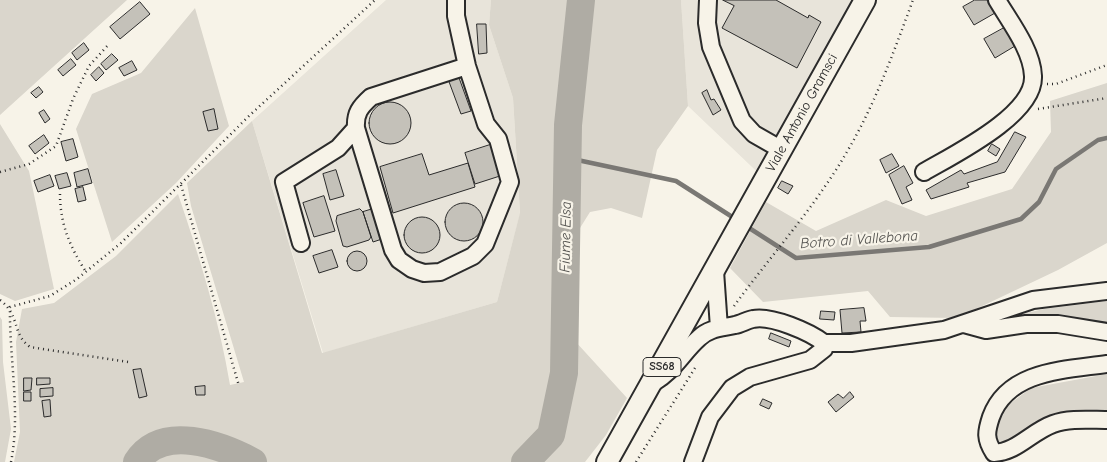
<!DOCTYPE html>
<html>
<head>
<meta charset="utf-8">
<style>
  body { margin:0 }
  canvas { display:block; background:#f7f3e8 }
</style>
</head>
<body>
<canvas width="1107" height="462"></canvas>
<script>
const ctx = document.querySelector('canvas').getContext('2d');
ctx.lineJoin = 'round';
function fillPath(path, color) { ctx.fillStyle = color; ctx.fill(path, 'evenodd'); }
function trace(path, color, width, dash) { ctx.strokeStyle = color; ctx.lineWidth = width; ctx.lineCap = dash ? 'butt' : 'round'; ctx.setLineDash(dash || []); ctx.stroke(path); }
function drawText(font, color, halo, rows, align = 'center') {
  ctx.font = font + ' "Comic Neue",sans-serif'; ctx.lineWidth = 4.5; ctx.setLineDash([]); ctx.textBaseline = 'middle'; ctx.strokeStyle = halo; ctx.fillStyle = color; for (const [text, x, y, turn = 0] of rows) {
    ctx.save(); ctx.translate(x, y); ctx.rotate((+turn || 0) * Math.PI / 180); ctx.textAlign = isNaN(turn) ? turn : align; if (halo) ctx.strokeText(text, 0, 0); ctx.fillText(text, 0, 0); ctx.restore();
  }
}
fillPath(new Path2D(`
  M386,0H491L489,25L513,98L520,214L497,302L323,353L252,121Z
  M681,0H858L772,186L688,106Z`), '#e8e4da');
fillPath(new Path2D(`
  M0,0H127L0,115Z
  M491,0H575L568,56L577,59L592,0H681L688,106L657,150L642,218L611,208L590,212L580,228L577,243L575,341L627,398L606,435L585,462H14L20,432L16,342L22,309L54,303L116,256L178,194C199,256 219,319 230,385L244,382L191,206L187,183L252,121L322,353L497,302L520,213L513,98L489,25Z
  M195,8L229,126L176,183L112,242L76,129L92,94L141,73Z
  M1107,83V243L1058,270L957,318L890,317L868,291L763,302L730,268L766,202L816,231L886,200L926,216L1012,189L1051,132L1050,101Z
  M0,124L29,171L54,289L15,301L0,294Z
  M1107,301V326L1070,318L991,321L1044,309Z
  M0,317L2,320L3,362L11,429L5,462H0Z
  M1107,374V411L1049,416L1001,445L993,432L1004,408L1031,388Z`), '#dad6cc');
trace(new Path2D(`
  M568,158L676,181L737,220
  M746,226L796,258L929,247L1021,219L1039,202L1056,169L1098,140L1107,138`), '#7a7874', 4.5);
trace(new Path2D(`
  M137,462C162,423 221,445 253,462
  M525,462L551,435L564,373L568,125L581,0`), '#afaca4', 28);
const building = new Path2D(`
  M723,0H776L808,18L809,15L821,22L797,68L722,28L734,6Z
  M975,0H987L995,13L974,25L963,7Z
  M140,2L150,14L120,39L110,27Z
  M477,24H486L487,53L479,54Z
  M1004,28L1015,46L995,58L984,39Z
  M84,43L89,50L77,60L72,53Z
  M112,54L118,60L106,70L101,64Z
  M71,59L76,65L63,76L58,70Z
  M132,61L137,70L124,76L119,68Z
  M99,67L104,73L96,81L91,75Z
  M458,75L471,111L461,114L448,79Z
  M39,87L43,92L36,98L31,93Z
  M707,90L711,100L714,99L721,110L713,115L702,93Z
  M369 123a21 21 0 1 1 42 0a21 21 0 1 1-42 0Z
  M214,109L218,129L208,131L203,112Z
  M44,110L50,119L45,123L39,113Z
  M1015,132L1026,137L1005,172L967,183L969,187L931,199L926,190L961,170L964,174L997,162Z
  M44,135L49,143L35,154L29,146Z
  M73,139L78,157L66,161L61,142Z
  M493,144L503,175L475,184L465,153Z
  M992,144L1000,149L996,156L988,151Z
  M422,154L429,175L468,163L475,187L393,213L380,167Z
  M892,154L899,166L886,173L880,160Z
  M904,166L913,183L906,187L912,200L902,204L889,175Z
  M88,169L92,183L77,187L74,173Z
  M336,170L344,196L330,200L323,174Z
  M67,173L71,186L59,189L55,176Z
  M50,175L54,186L38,192L34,181Z
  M782,181L793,186L788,194L778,188Z
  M83,187L86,200L78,202L75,189Z
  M324,196L335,231L314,237L303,203Z
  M445 222a19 19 0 1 1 38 0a19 19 0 1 1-38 0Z
  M360,209L363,212L371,237L369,240L347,247L343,246L336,221L337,216Z
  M373,209L382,239L373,242L363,212Z
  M404 235a18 18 0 1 1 36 0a18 18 0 1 1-36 0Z
  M332,250L338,267L319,273L313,256Z
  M347 261a10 10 0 1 1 20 0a10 10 0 1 1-20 0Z
  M864,308L866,321H860L861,332L842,333L840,310Z
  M821,311L835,312L834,320L820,319Z
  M771,333L791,341L789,347L769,339Z
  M141,369L147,396L139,398L133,370Z
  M24,378H32L31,390L24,391Z
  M37,378H50V384L37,385Z
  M205,386V395H196L195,387Z
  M53,388V396L40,397V389Z
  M24,392H31V401H24Z
  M850,392L854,397L836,412L828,402L838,394L843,398Z
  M763,399L772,403L769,409L760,405Z
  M50,400L51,416L44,417L42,401Z`);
fillPath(building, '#c4c1b9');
trace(building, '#2b2b2b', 1);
const minor = new Path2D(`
  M456,0V16L467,66L486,124L498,139L510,182L485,244L473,256L440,272L424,273L412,269L399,260L393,250L356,128C355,113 360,107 371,97L467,66
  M708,0L707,23L711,47L742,121L754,134L782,150
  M924,172C953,155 1035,115 1033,76C1032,50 1010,22 997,0
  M301,243L284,182L338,148L356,128
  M715,271L719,328
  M964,324L986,330L1026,324H1058L1107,332
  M824,343H851L944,330L1033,300L1107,291
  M1107,364C1065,370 1008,370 991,417C986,432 985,439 994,453C1017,452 1031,432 1053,424C1069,418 1090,420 1107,420
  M653,383C675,370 682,353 699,338C709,328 722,328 735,325C741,324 747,320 753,319C771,315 810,332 824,343
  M693,462L710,417L732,388L750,377L810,360L824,349V343`);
const major = new Path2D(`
  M607,462L865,0`);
trace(minor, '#2b2b2b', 20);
trace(major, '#2b2b2b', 24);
trace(new Path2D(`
  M1047,84H1056L1107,65
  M1038,109L1107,98
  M0,172L29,164L56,146L73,99L89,66L109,44
  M181,185L239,386
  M60,194C60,224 70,247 86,272
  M0,300C21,316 11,333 30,347L128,362
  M734,306C772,254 816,206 848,150C876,102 894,51 913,0
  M11,462C21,412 9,358 10,307L50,296L77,279L121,243L250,115L375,0
  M636,462L695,368`), '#2b2b2b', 2.5, [1, 4]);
trace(minor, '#f7f3e8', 16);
trace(major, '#f7f3e8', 20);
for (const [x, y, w] of [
  [662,367,38]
]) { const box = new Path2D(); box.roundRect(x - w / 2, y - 9.5, w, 19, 4); ctx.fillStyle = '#f7f3e8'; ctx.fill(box); trace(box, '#2b2b2b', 1); }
drawText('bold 12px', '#2b2b2b', null, [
  ["SS68",662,367]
]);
drawText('14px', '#2b2b2b', '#f7f3e8', [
  ["Viale Antonio Gramsci",802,113,-61]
]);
drawText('italic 15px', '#53524f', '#f7f3e8', [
  ["Fiume Elsa",566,237,-89],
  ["Botro di Vallebona",859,240,-4]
]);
</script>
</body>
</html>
